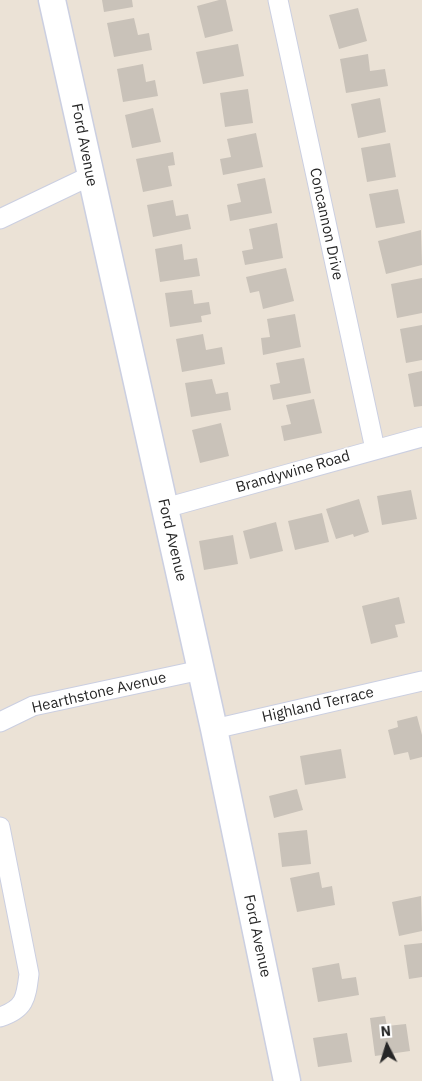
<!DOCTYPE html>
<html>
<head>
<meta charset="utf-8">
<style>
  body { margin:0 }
  #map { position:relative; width:422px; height:1081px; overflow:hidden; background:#ebe2d6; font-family:"IBM Plex Sans",sans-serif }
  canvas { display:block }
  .north { position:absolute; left:362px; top:1021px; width:50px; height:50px; -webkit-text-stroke:4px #fff; paint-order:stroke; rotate:355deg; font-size:14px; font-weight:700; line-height:20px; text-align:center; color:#262626 }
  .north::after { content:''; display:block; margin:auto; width:18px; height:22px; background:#262626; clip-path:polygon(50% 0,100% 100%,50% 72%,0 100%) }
</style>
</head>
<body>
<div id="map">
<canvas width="422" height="1081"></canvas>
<div class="north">N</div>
</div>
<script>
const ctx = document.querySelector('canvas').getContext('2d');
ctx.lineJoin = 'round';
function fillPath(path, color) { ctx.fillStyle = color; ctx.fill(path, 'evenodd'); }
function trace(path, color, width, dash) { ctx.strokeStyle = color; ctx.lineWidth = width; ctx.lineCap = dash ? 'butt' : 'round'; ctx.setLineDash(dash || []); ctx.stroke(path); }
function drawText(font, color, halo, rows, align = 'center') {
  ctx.font = font + ' "IBM Plex Sans",sans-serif'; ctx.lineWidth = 4; ctx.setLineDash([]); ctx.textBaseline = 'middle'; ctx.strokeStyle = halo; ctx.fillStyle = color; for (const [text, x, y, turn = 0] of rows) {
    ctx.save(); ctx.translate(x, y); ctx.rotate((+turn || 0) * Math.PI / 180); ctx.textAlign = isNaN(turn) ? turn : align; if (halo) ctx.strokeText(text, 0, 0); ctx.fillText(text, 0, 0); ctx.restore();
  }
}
fillPath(new Path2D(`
  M102,0H132L133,7L104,12Z
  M219,0H226L233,31L205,38L197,6Z
  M358,8L367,41L339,49L329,15Z
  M134,18L138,35L149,33L152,50L114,57L107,23Z
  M238,44L244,76L203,84L196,52Z
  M368,54L370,71L385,69L388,86L346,93L340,59Z
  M143,64L146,82L155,80L158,96L123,102L117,69Z
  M248,89L253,123L225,127L220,93Z
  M380,98L386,132L358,138L351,104Z
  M153,108L161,142L132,148L125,115Z
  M256,133L263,167L223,175L220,159L231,157L227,139Z
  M390,143L396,177L367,182L361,148Z
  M173,152L175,165L168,166L172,186L143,192L136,159Z
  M265,178L272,213L230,221L227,205L241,202L237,184Z
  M398,189L405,223L376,228L369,194Z
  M173,200L176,216L188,214L191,229L153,237L147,205Z
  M277,223L283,258L245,265L242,251L253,249L249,229Z
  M421,230L422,265L386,274L378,241Z
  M182,244L184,260L197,258L200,276L160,282L155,249Z
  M286,268L294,301L263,309L259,291L250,293L246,277Z
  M422,278V313L397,318L391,284Z
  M192,290L194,304L209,302L211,314L201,316L202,322L170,327L165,293Z
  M295,314L301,347L263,355L261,338L270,337L267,319Z
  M422,325V360L406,363L400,329Z
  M203,334L206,350L222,347L225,364L182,372L176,339Z
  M304,358L311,393L273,400L270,385L280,383L276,363Z
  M422,371V406L414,407L408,374Z
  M212,379L216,394L228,392L231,410L191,417L185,383Z
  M314,399L322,433L284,441L281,426L291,424L286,405Z
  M221,423L229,456L200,463L192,430Z
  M411,490L417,519L382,525L377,496Z
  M359,499L369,532L354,537L353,534L336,539L326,509Z
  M322,513L329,542L295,550L288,521Z
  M276,522L283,551L250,559L243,531Z
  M233,535L238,564L204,570L199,541Z
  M399,597L405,623L395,625L398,637L371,644L362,606Z
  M417,716L422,735V757L410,760L408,752L394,755L388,730L398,727L397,721Z
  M341,749L346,778L305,785L300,756Z
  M297,789L303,810L274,818L269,796Z
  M307,830L311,864L282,867L278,833Z
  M319,872L322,888L332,886L335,905L297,912L290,878Z
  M421,896L422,931L399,936L392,902Z
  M422,943V977L409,979L404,945Z
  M339,963L342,979L356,977L359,995L318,1002L312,968Z
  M385,1016L387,1026L406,1024L410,1051L375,1056L370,1018Z
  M347,1033L352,1062L318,1067L313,1038Z`), '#c9c2b9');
const street = new Path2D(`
  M278,0L375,449
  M0,219L90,176
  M165,508L422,437
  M0,722L33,706L201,670
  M214,729L422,681
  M0,827L29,974C26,998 25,1009 0,1017`);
const secondary = new Path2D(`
  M52,0L214,729L287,1081`);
trace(street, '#cbcfe1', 21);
trace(secondary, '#cbcfe1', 29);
trace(street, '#fff', 19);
trace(secondary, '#fff', 26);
drawText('15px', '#262626', '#fff', [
  ["Ford Avenue",84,145,79],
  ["Concannon Drive",326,224,78],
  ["Brandywine Road",293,472,-16],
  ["Ford Avenue",172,540,77],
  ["Hearthstone Avenue",99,693,-13],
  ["Highland Terrace",318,705,-13],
  ["Ford Avenue",257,936,78]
]);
</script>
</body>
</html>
